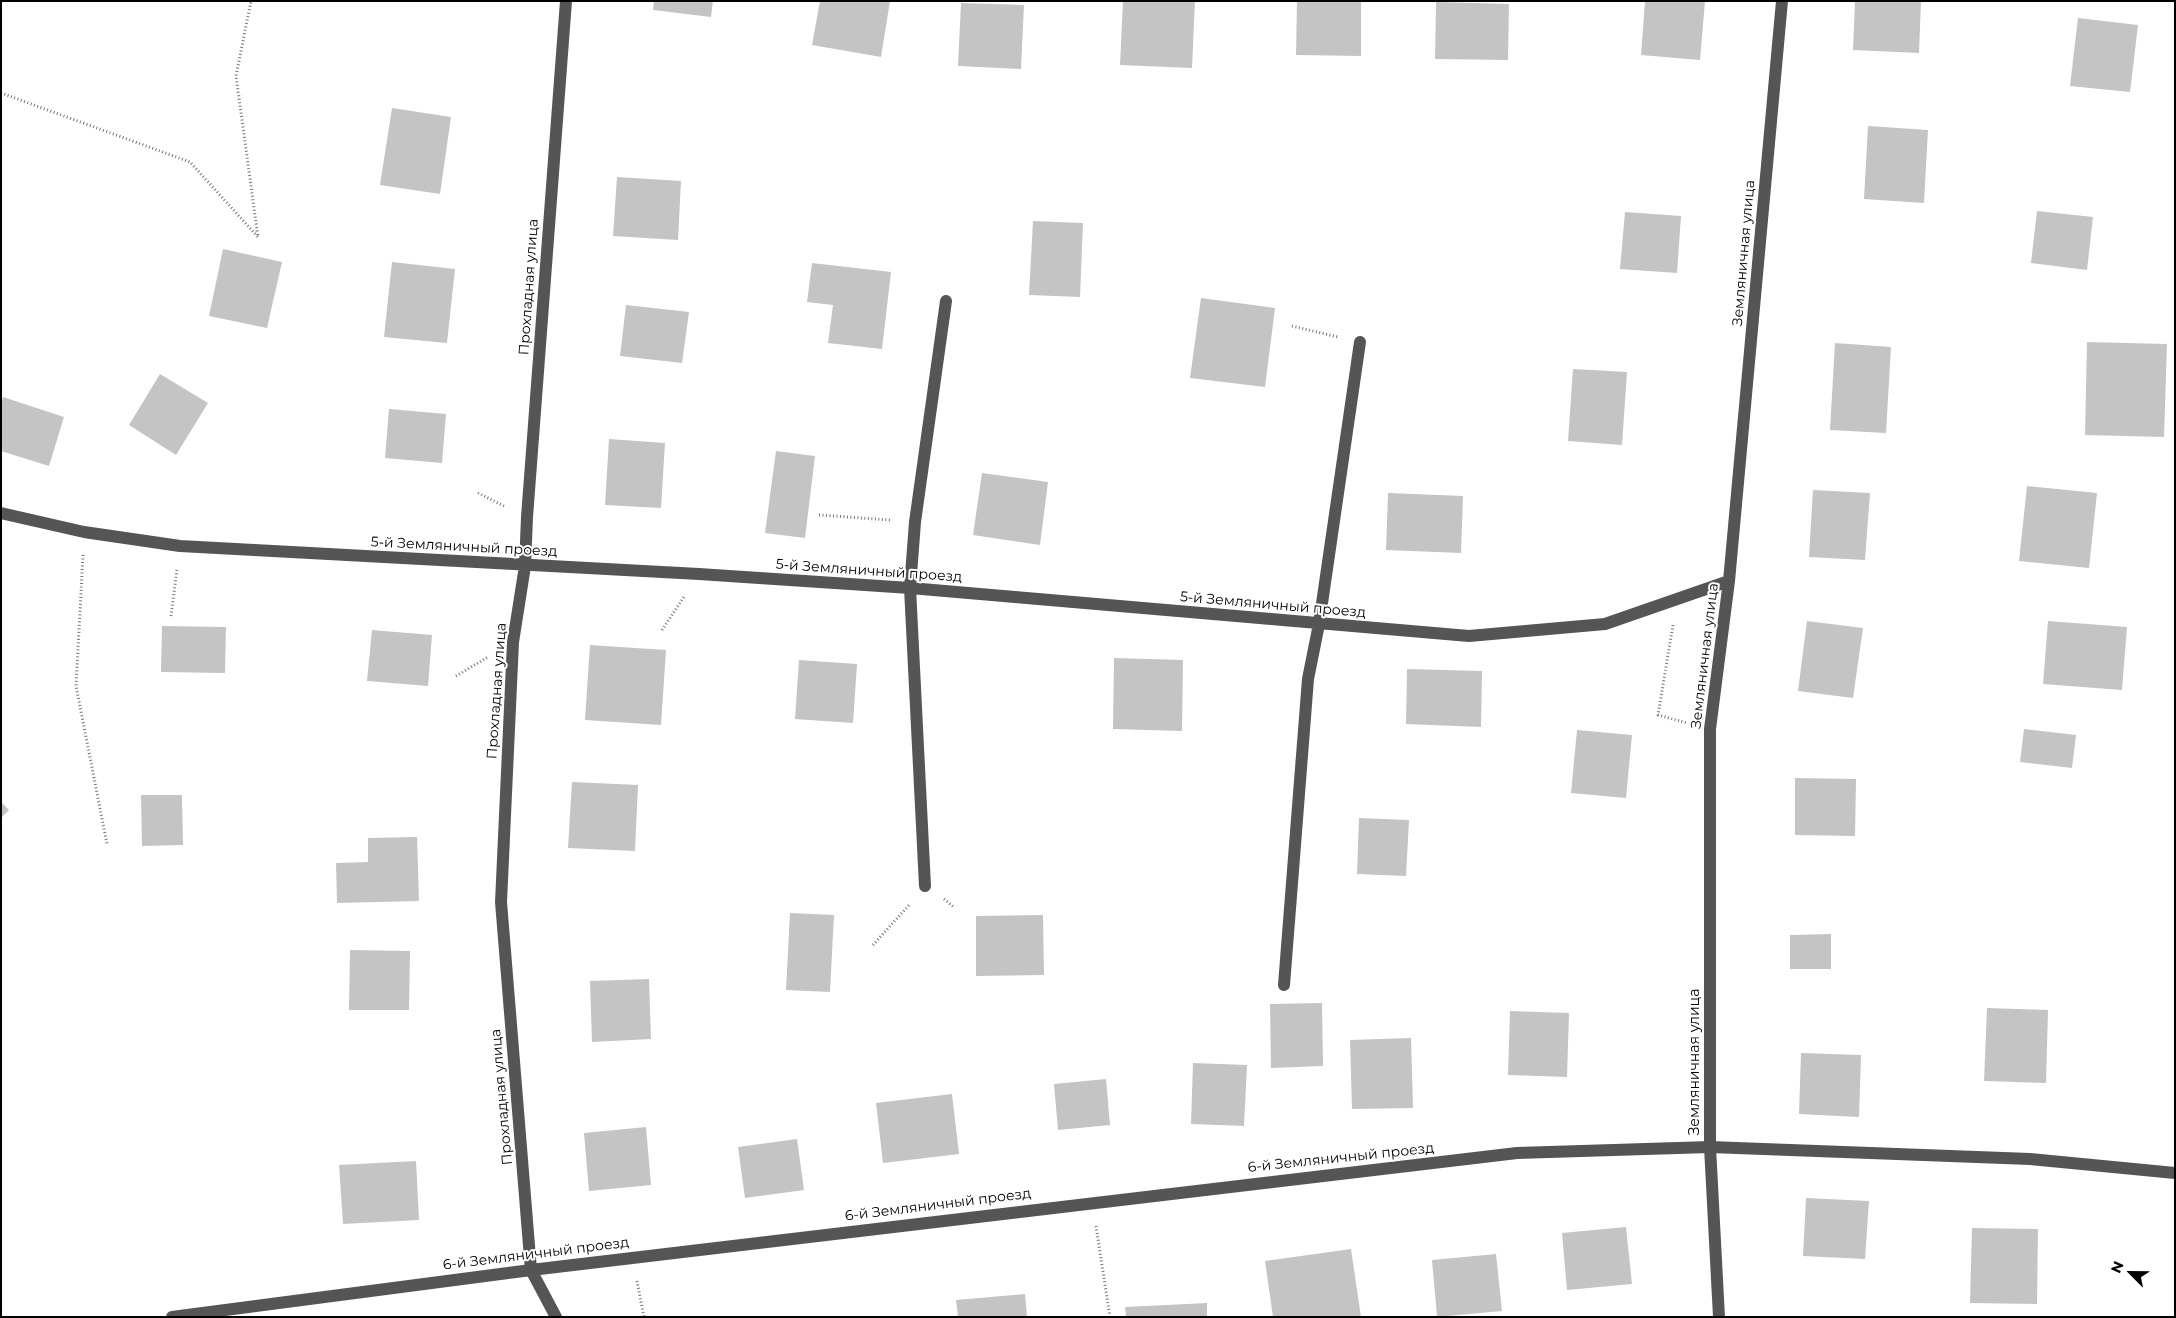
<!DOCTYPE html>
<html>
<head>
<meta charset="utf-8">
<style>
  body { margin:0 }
  #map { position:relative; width:2176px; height:1318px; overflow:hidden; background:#fff; font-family:Montserrat,sans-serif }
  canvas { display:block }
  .frame { position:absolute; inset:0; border:2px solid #000; pointer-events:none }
  .north { position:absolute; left:2106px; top:1248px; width:50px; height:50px; -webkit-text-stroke:4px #fff; paint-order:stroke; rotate:293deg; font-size:14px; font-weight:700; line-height:20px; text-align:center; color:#000 }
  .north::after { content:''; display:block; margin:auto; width:18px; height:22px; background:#000; clip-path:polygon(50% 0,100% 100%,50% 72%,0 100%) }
</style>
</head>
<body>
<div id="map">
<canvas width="2176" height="1318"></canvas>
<div class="frame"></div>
<div class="north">N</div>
</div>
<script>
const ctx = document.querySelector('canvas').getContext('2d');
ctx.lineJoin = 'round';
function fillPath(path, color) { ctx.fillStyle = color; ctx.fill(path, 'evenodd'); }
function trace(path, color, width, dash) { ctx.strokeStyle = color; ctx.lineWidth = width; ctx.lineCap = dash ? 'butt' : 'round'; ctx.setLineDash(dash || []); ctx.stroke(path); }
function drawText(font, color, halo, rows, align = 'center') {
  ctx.font = font + ' Montserrat,sans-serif'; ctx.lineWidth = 4; ctx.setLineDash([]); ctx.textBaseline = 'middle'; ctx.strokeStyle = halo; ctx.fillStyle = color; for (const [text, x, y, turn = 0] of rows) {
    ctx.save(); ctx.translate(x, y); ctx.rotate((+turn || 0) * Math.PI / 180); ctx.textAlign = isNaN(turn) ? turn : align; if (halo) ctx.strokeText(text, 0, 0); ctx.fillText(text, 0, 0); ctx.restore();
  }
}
fillPath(new Path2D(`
  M654,1H713L711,17L653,10Z
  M820,1H890L881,57L812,45Z
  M1123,1H1195L1192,68L1120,65Z
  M1297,1H1361V56L1296,55Z
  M1645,1H1705L1700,60L1641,55Z
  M1855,1H1921L1919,53L1853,50Z
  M1436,2L1509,4L1508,60L1435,59Z
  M961,3L1024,5L1021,69L958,66Z
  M2078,18L2138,25L2130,92L2070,86Z
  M392,108L451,117L440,194L380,185Z
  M1868,126L1928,130L1924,203L1864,199Z
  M617,177L681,181L678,240L613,236Z
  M2037,211L2093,217L2087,270L2031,263Z
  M1625,212L1681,216L1677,273L1620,269Z
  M1033,221L1083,223L1080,297L1029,295Z
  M223,249L282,262L267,328L209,316Z
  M392,262L455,269L447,343L384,337Z
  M812,263L891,272L882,349L828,343L833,305L807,302Z
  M1201,298L1275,308L1265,387L1190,378Z
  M626,305L689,312L682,363L620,356Z
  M2087,342L2167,344L2164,437L2085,435Z
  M1835,343L1891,347L1886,433L1830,430Z
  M1573,369L1627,372L1622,445L1568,441Z
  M160,374L208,403L176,455L129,425Z
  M3,397L64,417L49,466L1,451V403Z
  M389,409L446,414L442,463L385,458Z
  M609,439L665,443L661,508L605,505Z
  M776,451L815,456L805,538L765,533Z
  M982,473L1048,482L1040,545L973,535Z
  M2027,486L2097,493L2089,568L2019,561Z
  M1813,490L1870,493L1865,560L1809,557Z
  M1388,493L1463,496L1461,553L1386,550Z
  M1807,621L1863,628L1853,698L1798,691Z
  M2048,621L2127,627L2122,690L2043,684Z
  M162,626L226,627L225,673L161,672Z
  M372,630L432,635L428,686L367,681Z
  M590,645L666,650L661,725L585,720Z
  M1114,658L1183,660L1182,731L1113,729Z
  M799,660L857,664L853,723L795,719Z
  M1407,669L1482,671L1481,727L1406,724Z
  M2024,729L2076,735L2072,768L2020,762Z
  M1577,730L1632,735L1626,798L1571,793Z
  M1795,778L1856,779L1855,836L1795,835Z
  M572,782L638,785L635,851L568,848Z
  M141,795H182L183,845L142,846Z
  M1,802L9,810L1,818Z
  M1359,818L1409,820L1406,876L1357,874Z
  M417,837L419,901L337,903L336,863L368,862V838Z
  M790,913L834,915L830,992L786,990Z
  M1043,915L1044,975L976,976V916Z
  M1831,934V969H1790V935Z
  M350,950L410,951L409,1010H349Z
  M649,979L651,1039L592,1042L590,981Z
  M1322,1003L1323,1066L1271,1068L1270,1004Z
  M1987,1008L2048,1010L2046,1083L1984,1081Z
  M1510,1011L1569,1013L1567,1077L1508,1075Z
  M1411,1038L1413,1108L1352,1109L1350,1040Z
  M1801,1053L1861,1055L1859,1117L1799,1114Z
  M1193,1063L1247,1065L1244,1126L1191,1124Z
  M1106,1079L1110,1125L1058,1130L1054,1084Z
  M952,1094L959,1154L883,1163L876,1103Z
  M646,1127L651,1185L589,1191L584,1133Z
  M797,1139L804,1190L745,1198L738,1147Z
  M416,1161L419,1220L343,1224L339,1165Z
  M1806,1198L1869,1201L1865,1259L1803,1256Z
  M1626,1227L1632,1284L1567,1290L1562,1233Z
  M1972,1228L2038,1229L2037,1304L1970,1303Z
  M1351,1249L1361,1317H1273L1265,1261Z
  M1496,1254L1502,1311L1437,1317L1432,1260Z
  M1025,1294L1027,1317H958L956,1300Z
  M1207,1303V1317H1126L1125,1307Z`), '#c4c4c4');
trace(new Path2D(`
  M1,93L190,162L258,237L236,76L251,1
  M1292,326L1338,337
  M478,493L504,506
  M819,515L890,520
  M83,555L76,686L107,844
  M171,616L177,569
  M1673,625L1658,715L1687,723
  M662,630L684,597
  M456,676L488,657
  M944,899L954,907
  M873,945L910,904
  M1096,1226L1110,1317
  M637,1281L644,1317`), '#777', 3, [1, 2.5]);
trace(new Path2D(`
  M1,513L84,532L180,546L699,574L910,588L1469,636L1605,624L1729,581
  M925,886L910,588L915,522L946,301
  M1284,985L1308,679L1319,624L1360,342
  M172,1317L531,1270L1517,1153L1710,1147L2030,1159L2175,1173
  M556,1317L531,1270L501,902L513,642L525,566L527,517L566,1
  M1719,1317L1710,1147V729L1729,581L1782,1`), '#555', 12);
drawText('14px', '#000', '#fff', [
  ["Земляничная улица",1744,253,-85],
  ["Прохладная улица",529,287,-86],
  ["5-й Земляничный проезд",464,547,3],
  ["5-й Земляничный проезд",869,571,4],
  ["5-й Земляничный проезд",1273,605,5],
  ["Земляничная улица",1705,656,-83],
  ["Прохладная улица",497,691,-86],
  ["Земляничная улица",1695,1062,-90],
  ["Прохладная улица",502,1097,-95],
  ["6-й Земляничный проезд",1341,1158,-6],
  ["6-й Земляничный проезд",938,1205,-7],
  ["6-й Земляничный проезд",536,1254,-7]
]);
</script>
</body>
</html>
